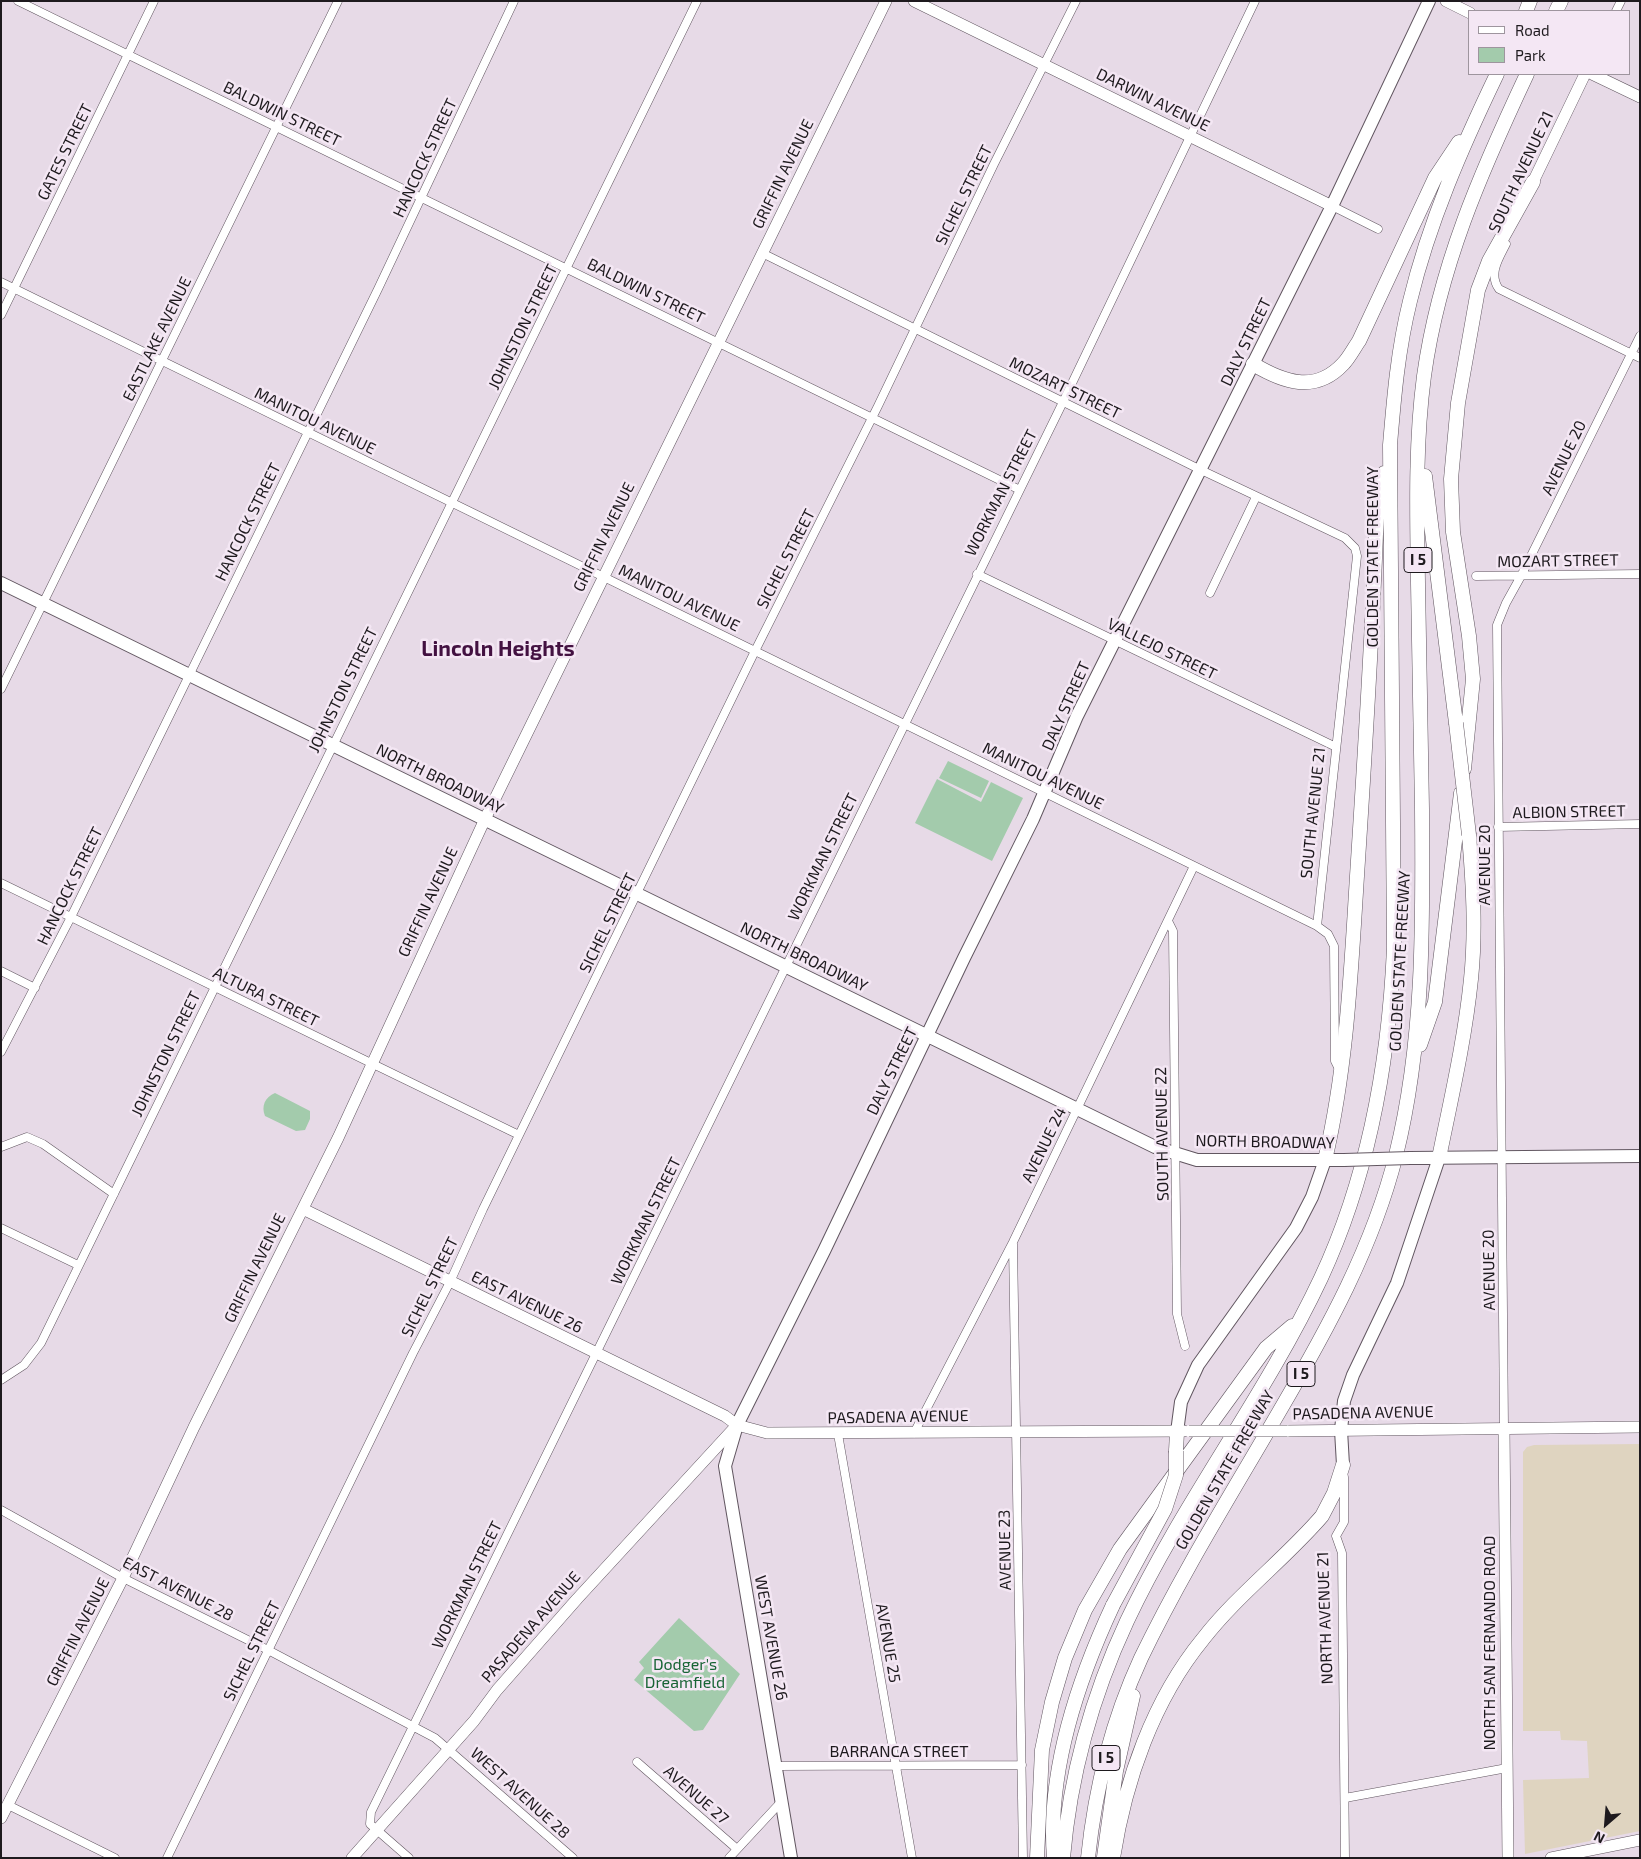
<!DOCTYPE html>
<html>
<head>
<meta charset="utf-8">
<style>
  body { margin:0 }
  #map { position:relative; width:1641px; height:1859px; overflow:hidden; background:#e7dae7; font-family:"Exo 2",sans-serif }
  canvas { display:block }
  .frame { position:absolute; inset:0; border:2px solid #1e1a1e; pointer-events:none }
  .legend { position:absolute; left:1468px; top:10px; width:162px; height:65px; box-sizing:border-box; background:#f4e7f4; border:1px solid #9e959e; margin:0; padding:6px 9px; list-style:none; font-size:15px; color:#1e1a1e }
  .legend li { display:flex; align-items:center; gap:10px; height:25px }
  .legend b { width:25px; border:1px solid #9e959e }
  .north { position:absolute; left:1581px; top:1799px; width:50px; height:50px; -webkit-text-stroke:4px #f4e7f4; paint-order:stroke; rotate:207deg; font-size:14px; font-weight:700; line-height:20px; text-align:center; color:#1e1a1e }
  .north::after { content:''; display:block; margin:auto; width:18px; height:22px; background:#1e1a1e; clip-path:polygon(50% 0,100% 100%,50% 72%,0 100%) }
</style>
</head>
<body>
<div id="map">
<canvas width="1641" height="1859"></canvas>
<div class="frame"></div>
<ul class="legend">
<li><b style="height:6px;background:#fff"></b>Road</li>
<li><b style="height:14px;background:#a3cbac"></b>Park</li>
</ul>
<div class="north">N</div>
</div>
<script>
const ctx = document.querySelector('canvas').getContext('2d');
ctx.lineJoin = 'round';
function fillPath(path, color) { ctx.fillStyle = color; ctx.fill(path, 'evenodd'); }
function trace(path, color, width, dash) { ctx.strokeStyle = color; ctx.lineWidth = width; ctx.lineCap = dash ? 'butt' : 'round'; ctx.setLineDash(dash || []); ctx.stroke(path); }
function drawText(font, color, halo, rows, align = 'center') {
  ctx.font = font + ' "Exo 2",sans-serif'; ctx.lineWidth = 5; ctx.setLineDash([]); ctx.textBaseline = 'middle'; ctx.strokeStyle = halo; ctx.fillStyle = color; for (const [text, x, y, turn = 0] of rows) {
    ctx.save(); ctx.translate(x, y); ctx.rotate((+turn || 0) * Math.PI / 180); ctx.textAlign = isNaN(turn) ? turn : align; if (halo) ctx.strokeText(text, 0, 0); ctx.fillText(text, 0, 0); ctx.restore();
  }
}
fillPath(new Path2D(`
  M1640,1444V1831L1525,1854L1523,1780L1589,1778L1587,1741L1561,1740L1560,1731H1523V1452L1527,1447L1534,1445Z`), '#dfd4c0');
fillPath(new Path2D(`
  M948,761L989,781L981,798L939,778Z
  M937,779L981,802L991,782L1023,798L992,861L915,823Z
  M275,1093L310,1111V1119L305,1130L296,1131L265,1116C261,1106 265,1097 275,1093Z
  M679,1618L740,1674L703,1730L694,1731L634,1680L644,1668L639,1662Z`), '#a3cbac');
const street = new Path2D(`
  M18,1L1018,489
  M1616,11L1621,1
  M1332,206L1378,229
  M1506,244C1499,258 1488,274 1499,289L1640,358
  M762,253L1201,470L1345,538L1355,548L1357,556L1317,926
  M1,282L1317,926L1328,934L1334,946L1335,1061L1339,1069
  M1,315L154,1
  M977,574L1336,747
  M1476,576L1640,574
  M1210,593L1256,497
  M1,689L338,1
  M1498,827L1640,824
  M1,883L519,1135
  M1168,921L1173,931L1177,1314L1185,1346
  M1,971L35,988
  M1,1052L71,917L378,289L514,1
  M1,1147L27,1137L43,1144L114,1194
  M1,1228L78,1265
  M1013,1244L1023,1858
  M1,1380L24,1365L41,1343L697,1
  M1504,1428L1497,625L1506,603L1521,576L1640,336
  M914,1433L1013,1242L1194,866
  M838,1434L912,1858
  M1344,1477V1522L1336,1536L1342,1553L1345,1858
  M1,1510L123,1578L268,1650L435,1738L573,1858
  M637,1762L737,1849
  M776,1766L1022,1765
  M1345,1798L1507,1768
  M8,1805L115,1858
  M167,1858L413,1353L450,1282L483,1209L755,651L878,406L994,164L1076,1
  M409,1858L370,1824L371,1812L1063,402L1255,1
  M729,1858L781,1802`);
const secondary = new Path2D(`
  M914,1L1332,206
  M1446,1L1470,13
  M1592,74L1640,97
  M1533,182L1585,74
  M303,1209L725,1416L737,1425L767,1433L1184,1431
  M1504,1428L1508,1858
  M1287,1431L1640,1427
  M1,1818L123,1578L194,1427L338,1138L485,819L886,1
  M352,1858L474,1721L497,1690L577,1599L737,1425
  M1551,1858L1640,1840`);
const primary = new Path2D(`
  M1,583L1155,1147L1197,1160H1344
  M1410,1158L1640,1156
  M1177,1432L1181,1402L1198,1365L1296,1228L1312,1197L1325,1160
  M1343,1465L1341,1430L1344,1401L1353,1375L1397,1283L1439,1158
  M791,1858L725,1466L737,1425L824,1251L964,958L1033,819L1077,716L1332,206L1429,1`);
const highway = new Path2D(`
  M1526,11L1530,1
  M1556,11L1561,1
  M1253,364C1283,382 1315,394 1343,364C1349,358 1354,348 1359,341L1435,178L1459,142
  M1425,476L1456,723
  M1464,769L1473,679L1469,636L1453,532L1451,479L1458,403L1478,290L1489,261L1533,182
  M1420,1045L1435,1002L1461,793
  M1439,1158C1451,1099 1465,1039 1471,979C1476,931 1473,882 1469,835
  M1325,1160C1347,1066 1351,971 1357,876C1365,752 1373,630 1377,506L1384,473
  M1176,1451L1177,1432
  M1104,1857L1116,1771L1133,1696
  M1037,1858L1042,1750L1052,1702L1065,1658L1085,1610L1120,1549L1266,1348L1292,1326
  M1054,1858C1047,1773 1078,1680 1113,1605
  M1063,1858C1070,1776 1092,1696 1127,1621C1183,1502 1265,1397 1321,1278C1369,1175 1389,1061 1394,948L1390,445C1394,397 1398,349 1410,301C1429,222 1462,147 1497,74
  M1088,1858C1095,1790 1112,1721 1141,1658C1182,1573 1232,1493 1279,1412C1327,1330 1373,1247 1396,1155C1424,1042 1423,924 1422,809C1420,733 1419,658 1418,583C1417,514 1415,444 1424,376C1439,267 1481,172 1527,74
  M1113,1858C1125,1781 1153,1700 1203,1639C1238,1594 1285,1559 1322,1516L1334,1493L1343,1465`);
trace(street, '#615660', 9);
trace(secondary, '#615660', 12);
trace(primary, '#615660', 14);
trace(highway, '#615660', 15);
trace(street, '#fff', 8);
trace(secondary, '#fff', 11);
trace(primary, '#fff', 12);
trace(highway, '#fff', 14);
const secondaryBridge = new Path2D(`
  M1189,1431H1287`);
const primaryBridge = new Path2D(`
  M1344,1160L1410,1158`);
const highwayBridge = new Path2D(`
  M1456,723L1469,835
  M1113,1605L1165,1509L1176,1475V1451`);
trace(secondaryBridge, '#615660', 12, []);
trace(primaryBridge, '#615660', 14, []);
trace(highwayBridge, '#615660', 15, []);
trace(secondaryBridge, '#fff', 11);
trace(primaryBridge, '#fff', 12);
trace(highwayBridge, '#fff', 14);
for (const [x, y, w] of [
  [1418,560,28],
  [1301,1374,28],
  [1106,1758,28]
]) { const box = new Path2D(); box.roundRect(x - w / 2, y - 12.5, w, 25, 4); ctx.fillStyle = '#f4e7f4'; ctx.fill(box); trace(box, '#1e1a1e', 1); }
drawText('bold 15px', '#1e1a1e', null, [
  ["I 5",1418,560],
  ["I 5",1301,1374],
  ["I 5",1106,1758]
]);
drawText('16px', '#1e1a1e', '#f4e7f4', [
  ["DARWIN AVENUE",1153,100,26],
  ["BALDWIN STREET",282,114,26],
  ["GATES STREET",65,152,-64],
  ["HANCOCK STREET",425,158,-65],
  ["SOUTH AVENUE 21",1521,172,-65],
  ["GRIFFIN AVENUE",783,174,-64],
  ["SICHEL STREET",964,195,-64],
  ["BALDWIN STREET",646,291,26],
  ["JOHNSTON STREET",523,327,-64],
  ["EASTLAKE AVENUE",157,339,-64],
  ["DALY STREET",1246,342,-64],
  ["MOZART STREET",1065,388,26],
  ["MANITOU AVENUE",315,421,26],
  ["AVENUE 20",1564,458,-64],
  ["WORKMAN STREET",1001,493,-63],
  ["HANCOCK STREET",248,522,-64],
  ["GRIFFIN AVENUE",604,537,-64],
  ["GOLDEN STATE FREEWAY",1373,557,-90],
  ["SICHEL STREET",786,559,-63],
  ["MOZART STREET",1558,561,-1],
  ["MANITOU AVENUE",679,598,26],
  ["VALLEJO STREET",1162,649,26],
  ["JOHNSTON STREET",343,690,-64],
  ["DALY STREET",1066,706,-66],
  ["MANITOU AVENUE",1043,776,26],
  ["NORTH BROADWAY",440,779,26],
  ["ALBION STREET",1569,812,-1],
  ["SOUTH AVENUE 21",1313,813,-84],
  ["WORKMAN STREET",823,857,-64],
  ["AVENUE 20",1485,865,-90],
  ["HANCOCK STREET",70,886,-64],
  ["GRIFFIN AVENUE",428,902,-65],
  ["SICHEL STREET",608,923,-64],
  ["NORTH BROADWAY",804,957,26],
  ["GOLDEN STATE FREEWAY",1400,961,-87],
  ["ALTURA STREET",266,997,26],
  ["JOHNSTON STREET",166,1054,-64],
  ["DALY STREET",892,1071,-64],
  ["SOUTH AVENUE 22",1162,1134,-91],
  ["NORTH BROADWAY",1265,1142,1],
  ["AVENUE 24",1044,1145,-64],
  ["WORKMAN STREET",646,1221,-64],
  ["GRIFFIN AVENUE",255,1268,-64],
  ["AVENUE 20",1489,1270,-91],
  ["SICHEL STREET",430,1287,-64],
  ["EAST AVENUE 26",527,1302,26],
  ["PASADENA AVENUE",1363,1413,-1],
  ["PASADENA AVENUE",898,1417,-1],
  ["GOLDEN STATE FREEWAY",1225,1470,-60],
  ["AVENUE 23",1005,1550,-91],
  ["WORKMAN STREET",467,1585,-64],
  ["EAST AVENUE 28",178,1589,27],
  ["NORTH AVENUE 21",1325,1618,-92],
  ["PASADENA AVENUE",531,1627,-49],
  ["GRIFFIN AVENUE",78,1632,-63],
  ["WEST AVENUE 26",771,1638,80],
  ["AVENUE 25",888,1643,80],
  ["NORTH SAN FERNANDO ROAD",1490,1643,-90],
  ["SICHEL STREET",252,1651,-64],
  ["BARRANCA STREET",899,1752],
  ["WEST AVENUE 28",520,1793,42],
  ["AVENUE 27",696,1795,41]
]);
drawText('16px', '#186435', '#f4e7f4', [
  ["Dodger's",685,1665],
  ["Dreamfield",685,1683]
]);
drawText('bold 21px', '#431141', '#f4e7f4', [
  ["Lincoln Heights",498,649]
]);
</script>
</body>
</html>
